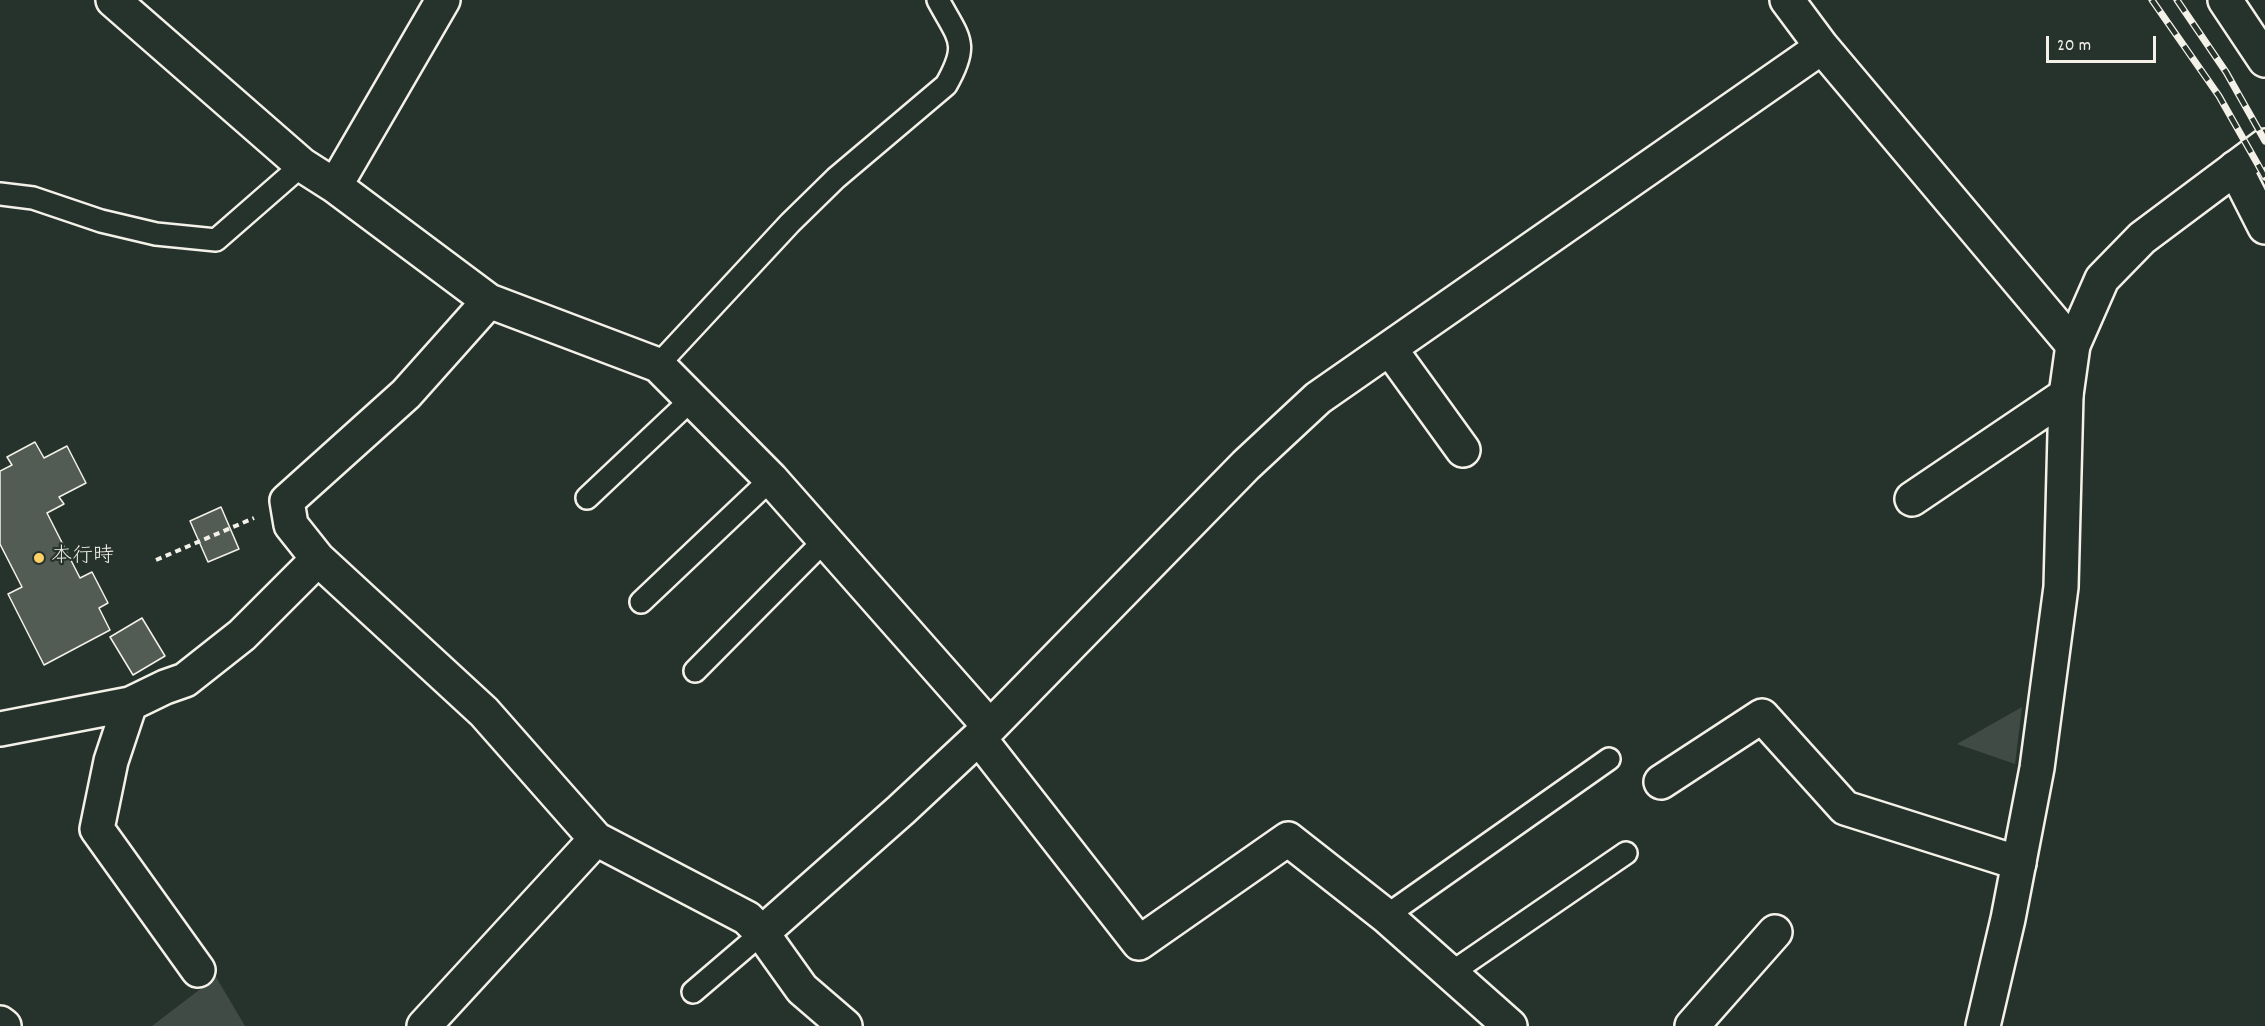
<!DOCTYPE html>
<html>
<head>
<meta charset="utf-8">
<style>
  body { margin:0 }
  #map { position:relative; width:2265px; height:1026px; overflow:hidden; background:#26332d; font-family:Dekko,sans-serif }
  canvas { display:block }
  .scale { position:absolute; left:2046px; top:36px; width:110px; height:27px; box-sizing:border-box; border:3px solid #f4f1e8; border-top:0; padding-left:8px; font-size:18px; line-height:21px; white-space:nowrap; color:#f4f1e8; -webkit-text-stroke:4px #26332d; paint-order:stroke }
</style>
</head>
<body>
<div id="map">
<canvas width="2265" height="1026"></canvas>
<div class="scale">20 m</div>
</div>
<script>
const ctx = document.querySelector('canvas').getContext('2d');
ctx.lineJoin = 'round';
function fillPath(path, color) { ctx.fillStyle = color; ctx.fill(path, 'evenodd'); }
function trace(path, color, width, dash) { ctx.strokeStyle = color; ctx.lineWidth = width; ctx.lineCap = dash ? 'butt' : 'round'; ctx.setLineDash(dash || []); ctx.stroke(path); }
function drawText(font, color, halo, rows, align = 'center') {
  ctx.font = font + ' Dekko,"Klee One",sans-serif'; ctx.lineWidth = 4.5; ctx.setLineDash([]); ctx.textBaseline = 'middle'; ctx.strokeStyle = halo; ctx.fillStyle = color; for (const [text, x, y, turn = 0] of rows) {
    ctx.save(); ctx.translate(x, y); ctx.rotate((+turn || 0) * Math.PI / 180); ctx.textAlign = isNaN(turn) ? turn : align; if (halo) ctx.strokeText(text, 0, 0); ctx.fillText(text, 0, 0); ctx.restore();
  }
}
fillPath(new Path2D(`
  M2022,707L2015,764L1957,744Z
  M216,977L245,1026H152Z`), '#414b45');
const building = new Path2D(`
  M35,442L44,458L67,446L86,483L59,497L64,504L47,513L80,578L92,572L108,603L99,608L110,630L44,665L8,594L22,587L0,544V471L12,465L7,457Z
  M221,507L239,549L208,562L190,521Z
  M142,618L165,656L133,675L110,637Z`);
fillPath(building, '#525c55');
trace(building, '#f4f1e8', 1.5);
const service = new Path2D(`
  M0,194L33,198L101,221L156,234L216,240L302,165
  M658,365L790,223L836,178L946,85C970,43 959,39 938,0
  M587,498L691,400
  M641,602L771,479
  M695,671L826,539
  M1386,916L1609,759
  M1451,973L1626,853
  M693,992L762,933`);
const minor = new Path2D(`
  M113,0L302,165L335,186L489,301L658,365L771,479L990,727
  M1787,0L1822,47L2073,345
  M2225,0L2265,60
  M2235,168L2265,227
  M335,186L443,0
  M489,301L406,394L287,501L291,525L318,559L484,712L596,839L747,918L762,933L802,989L845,1026
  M1390,349L1463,450
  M1912,499L2066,395
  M130,704L111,761L97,829L198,970
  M0,729L130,704L165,687L185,680L242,635L318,559
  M979,738L1139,943L1288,839L1386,916L1510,1026
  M1661,782L1762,716L1845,808L2019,863
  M762,933L901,810L990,727L1246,465L1318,398L1822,47
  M0,1023L4,1026
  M424,1026L596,839
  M1692,1026L1775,932`);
const tertiary = new Path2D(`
  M1983,1026L2008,919L2037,768L2061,587L2066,395L2073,345L2102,279L2142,238L2265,146`);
trace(service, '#f4f1e8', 26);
trace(minor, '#f4f1e8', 38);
trace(tertiary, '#f4f1e8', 38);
trace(new Path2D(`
  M156,560L254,518`), '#f4f1e8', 4, [6, 4.5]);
trace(service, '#26332d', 21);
trace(minor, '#26332d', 33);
trace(tertiary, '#26332d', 33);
const rail = new Path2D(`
  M2152,0L2219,96L2265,177
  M2177,0L2226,72L2265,141`);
trace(rail, '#f4f1e8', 7);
trace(rail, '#26332d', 4.5, [14]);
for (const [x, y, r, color] of [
  [39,558,6,"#ffd166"]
]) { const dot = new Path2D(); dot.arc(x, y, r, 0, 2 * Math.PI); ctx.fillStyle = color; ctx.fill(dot); trace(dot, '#26332d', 2); }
drawText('21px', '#f4f1e8', '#26332d', [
  ["本行時",51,558]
], 'left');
</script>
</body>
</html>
